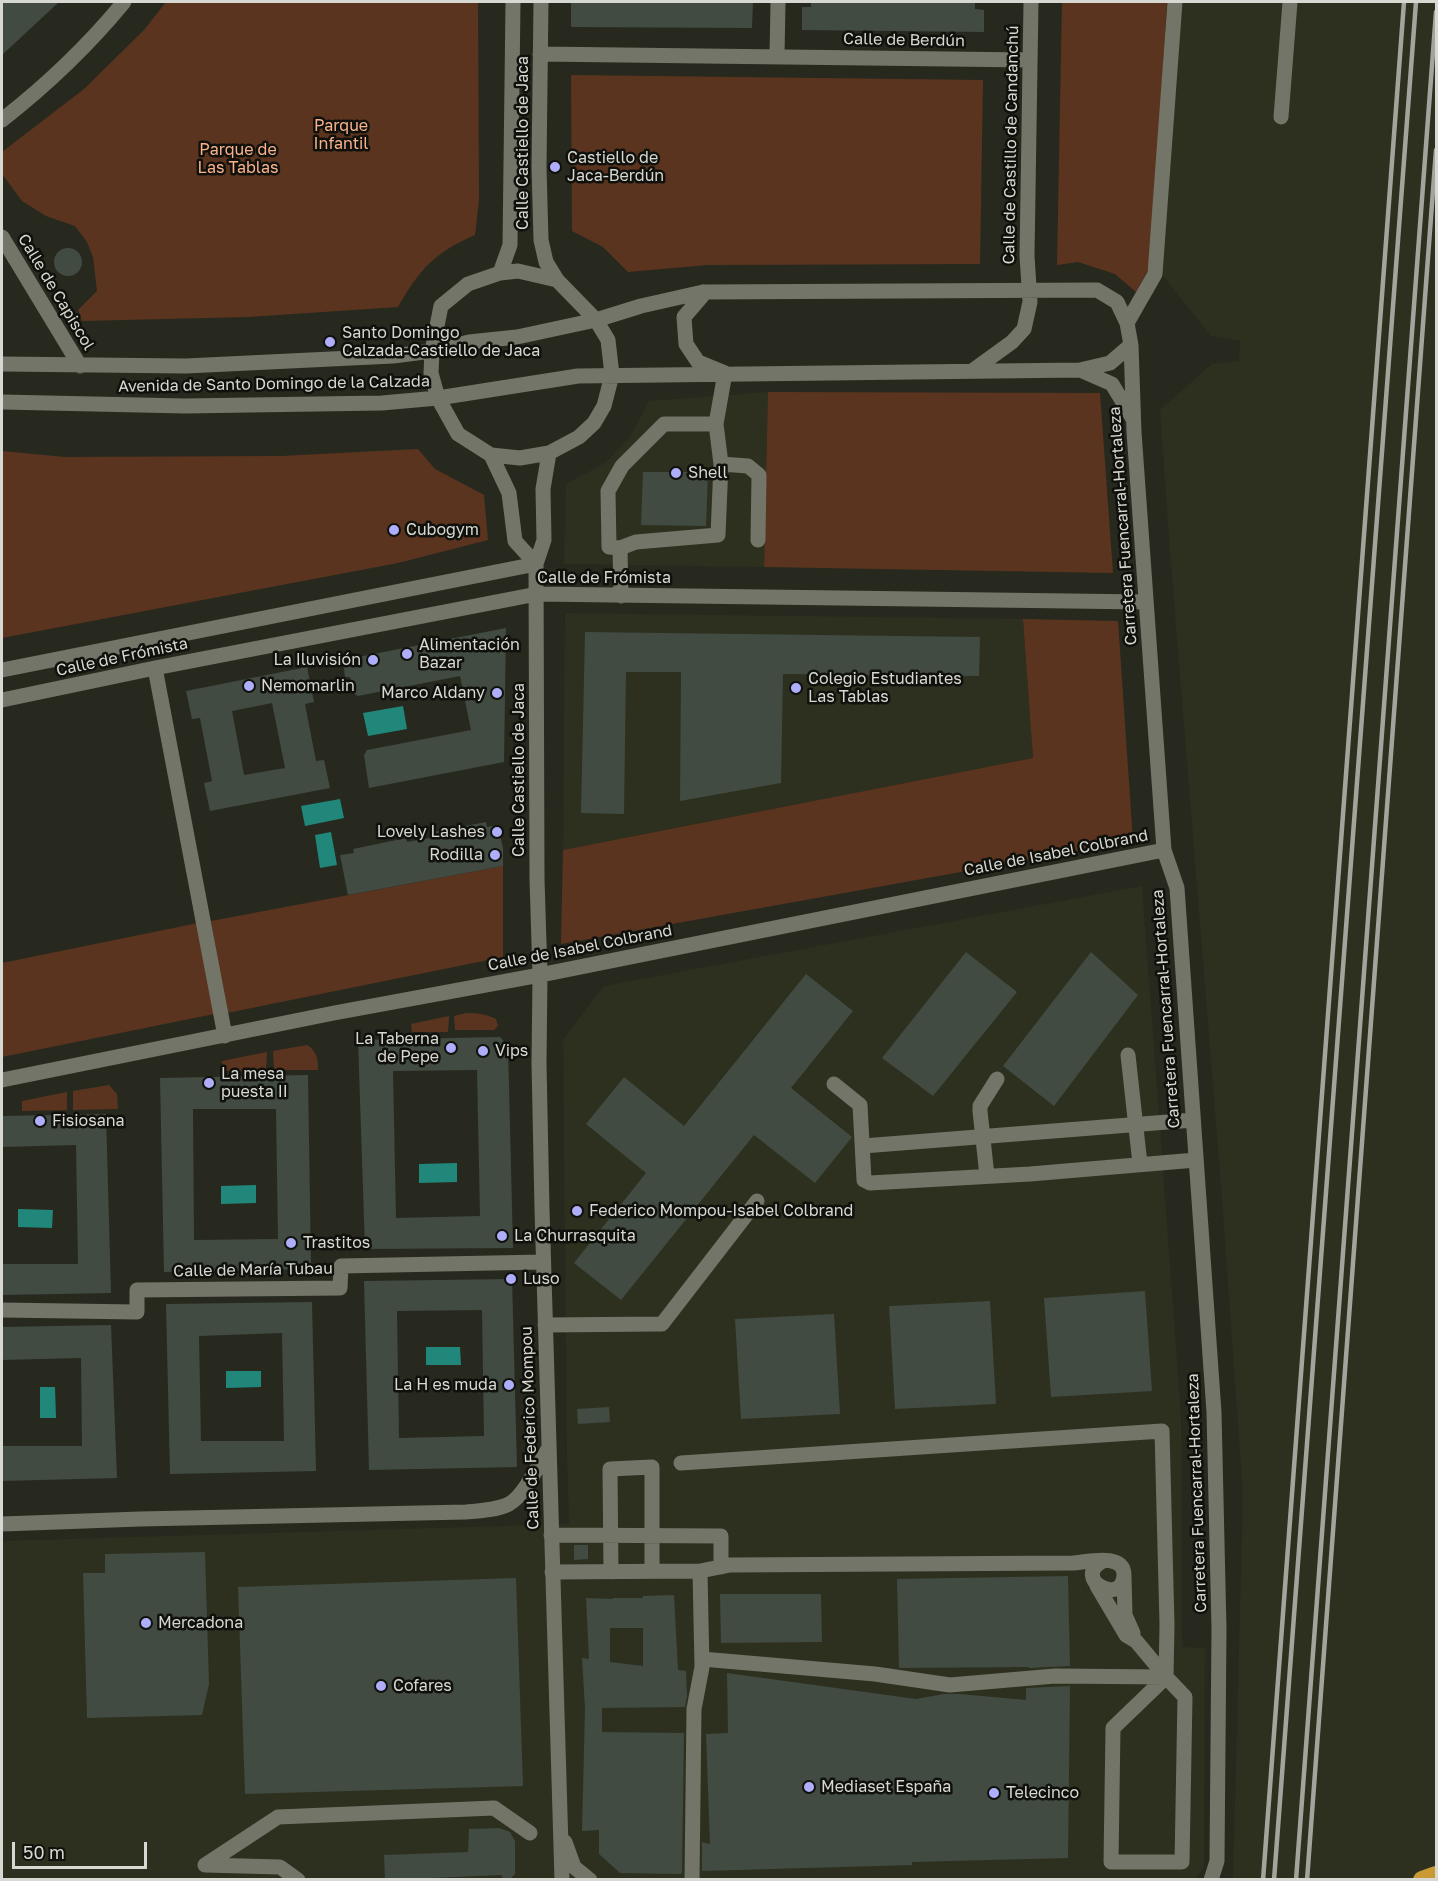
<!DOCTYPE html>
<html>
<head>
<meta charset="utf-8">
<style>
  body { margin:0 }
  #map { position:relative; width:1438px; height:1881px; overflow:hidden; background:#27291e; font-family:"Golos Text",sans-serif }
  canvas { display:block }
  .frame { position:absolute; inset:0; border:3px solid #d7d8d1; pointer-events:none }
  .scale { position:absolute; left:12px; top:1842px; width:135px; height:27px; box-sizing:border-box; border:3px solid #d7d8d1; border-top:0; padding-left:8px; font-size:18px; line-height:21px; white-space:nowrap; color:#d7d8d1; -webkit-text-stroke:4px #10110c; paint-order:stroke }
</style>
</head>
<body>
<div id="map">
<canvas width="1438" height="1881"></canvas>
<div class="frame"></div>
<div class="scale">50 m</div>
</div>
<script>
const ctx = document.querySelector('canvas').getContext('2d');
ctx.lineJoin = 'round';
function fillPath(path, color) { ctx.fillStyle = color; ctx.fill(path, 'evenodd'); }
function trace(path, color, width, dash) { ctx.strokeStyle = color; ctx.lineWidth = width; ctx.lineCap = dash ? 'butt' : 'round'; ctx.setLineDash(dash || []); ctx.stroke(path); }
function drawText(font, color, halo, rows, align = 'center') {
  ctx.font = font + ' "Golos Text",sans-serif'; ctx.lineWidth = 5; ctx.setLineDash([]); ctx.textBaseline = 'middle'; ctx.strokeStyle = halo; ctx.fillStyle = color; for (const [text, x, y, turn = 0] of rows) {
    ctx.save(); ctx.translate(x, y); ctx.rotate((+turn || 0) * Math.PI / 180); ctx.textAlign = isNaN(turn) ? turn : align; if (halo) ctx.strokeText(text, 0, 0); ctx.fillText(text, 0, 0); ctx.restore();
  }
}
fillPath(new Path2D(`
  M1182,2H1436V1879H1233L1243,1495L1222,1198L1170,551L1160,410L1212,364L1239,361L1240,341L1211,336L1162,275Z
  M768,392L764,567L564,564L566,484L605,463L630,437L649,401Z
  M565,613L1023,619L1033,758L563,850Z
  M1142,886L1181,1415L1182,1647L1205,1648L1204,1868L1195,1879H2V1541L569,1524L567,1453L563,1040L604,986Z`), '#2d301e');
fillPath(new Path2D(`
  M166,2H478L479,200L475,235C435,252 419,270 398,307L248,317L82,321L78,310L97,291L93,257L87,242L75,226L46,216L22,201L2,174V152L84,89L144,30Z
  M1062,2H1167L1151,265L1136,292L1115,274L1078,262L1057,265Z
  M571,75L983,80L980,264L708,265L628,272L603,247L572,231Z
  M768,392L1100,393L1113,573L764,567Z
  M418,449L435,469L484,495L488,540L398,563L2,638V451L65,457L281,456Z
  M1023,619L1118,621L1133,841L561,944L563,850L1033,758Z
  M503,866V957L227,1013L211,921Z
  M198,923L214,1014L2,1057V963Z
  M466,1013C478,1013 486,1014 496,1019L498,1026L494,1030H455L454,1016Z
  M449,1016L448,1032H412L411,1024Z
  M307,1045C317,1051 318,1059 318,1070H274L273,1051Z
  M267,1052L266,1070L223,1071L222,1061Z
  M109,1085L117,1094L118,1109L73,1110V1091Z
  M67,1092V1110L22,1111V1101Z`), '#5b341f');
fillPath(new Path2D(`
  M403,706L407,729L368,736L363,713Z
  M340,799L344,818L305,826L301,806Z
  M331,832L337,865L320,868L315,835Z
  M457,1163V1182L419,1183V1164Z
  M256,1185V1203L221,1204V1186Z
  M18,1209L53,1210L52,1228L18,1227Z
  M426,1347H460L461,1365H426Z
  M226,1371H261V1387L226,1388Z
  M40,1387H55L56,1418H40Z`), '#21877b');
fillPath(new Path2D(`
  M2,2H59L2,55Z
  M571,2H753L752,28L571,27Z
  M811,2H975V9L984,10V32L802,30V7H811Z
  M54 262a14 14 0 1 1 28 0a14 14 0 1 1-28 0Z
  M643,472H708L706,526L641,525Z
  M506,628L504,762L369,788L364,755L367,750L471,730L460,676L358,696L353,693L350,677H345L343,660Z
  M585,632L980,637L979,676L783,674L781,783L680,801L681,672H626L624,814L581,813Z
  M307,667L314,702L305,704L316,761L324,760L330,788L210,811L204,783L212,781L200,718L192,719L186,691ZM272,703L285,768L244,775L232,711Z
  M486,822L487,827L498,825L503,848V866L348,895L340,855L354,853L353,849L406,838L407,842L434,837V832Z
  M966,952L1017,992L933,1096L882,1058Z
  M1091,952L1138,995L1054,1106L1003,1066Z
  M806,974L853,1011L791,1088L852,1137L815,1183L754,1135L621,1300L574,1263L646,1173L586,1124L624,1077L684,1126Z
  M500,1037L508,1046L513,1248L365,1249L358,1040ZM477,1070L480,1216L396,1218L393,1071Z
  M308,1075L311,1269L164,1272L160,1078ZM193,1109H276L278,1239L194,1240Z
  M106,1114L111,1293L2,1295V1264H78L76,1145L2,1147V1116Z
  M512,1279L517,1467L369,1470L364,1281ZM482,1310L484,1436L399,1438L397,1311Z
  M1145,1291L1152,1391L1051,1397L1044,1298Z
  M990,1301L996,1404L895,1409L889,1306Z
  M312,1302L316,1471L170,1474L166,1304ZM282,1333L284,1441H201L199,1336Z
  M834,1314L840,1414L741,1419L735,1319Z
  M111,1325L117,1478L2,1481V1446H82L81,1358L2,1360V1327Z
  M609,1407L610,1422L578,1424L577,1409Z
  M574,1545H588V1559L574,1560Z
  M205,1552L209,1684L202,1715L87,1718L83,1573H105V1554Z
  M1068,1576L1070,1666L1029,1668V1667L899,1668L897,1579Z
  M516,1578L523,1786L245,1794L238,1587Z
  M720,1594H821L822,1642L721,1643Z
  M674,1595L678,1670L686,1671L687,1696L685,1707L602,1708V1732L684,1733L682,1872L681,1874L620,1873L599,1854V1830L582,1831L585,1709L582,1658L589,1659L586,1598L613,1599V1598H643V1596ZM610,1628H643V1666L610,1662Z
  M727,1673L916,1699L944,1694H960L1026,1700V1688L1070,1686L1068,1858L912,1862V1865L702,1871V1842L710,1844L706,1734L728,1733Z
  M499,1828L510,1832L515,1841V1874L510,1879H504L501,1875L385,1880L384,1855L468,1852L469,1829Z`), '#414b42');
trace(new Path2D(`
  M541,2L539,167L541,240L546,262L557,280L596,320L608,340L612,375L604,406L594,423L579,437L549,453L520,458L491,455L458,434L438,398L431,373L432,351L441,306L468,284L500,273L518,271L557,280
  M540,54L1030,60
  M777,56L778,2
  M1281,117L1290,2
  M2,120C48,84 87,47 124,2
  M2,237L80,366
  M500,273L510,245L513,2
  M1127,323L1155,274L1175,2
  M2,364L186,366L393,356L432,351L469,342L517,337L596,320L641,306L703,292L1097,290L1117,302L1127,323L1131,345L1134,432L1164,850L1177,888L1214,1412L1219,1629L1217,1861L1211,1880
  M1080,370L1112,384L1133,419
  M972,371L1012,342L1024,329L1030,302L1027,256L1031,2
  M2,402L185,406L382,403L438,398L578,376L1080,370L1110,363L1131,345
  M549,453L543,489L544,540L536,564L537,879L540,975L539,1063L542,1209L562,1880
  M491,455L509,493L515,541L536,564
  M721,464L748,466L759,475L758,540
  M620,548L636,542L718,535L721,464L716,424
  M621,596L620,548L609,547L608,491L622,466L664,424H716L725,373L698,362L686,344L684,317L702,296L703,292
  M155,668L225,1036
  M2,670L536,564
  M2,700L155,668L537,594L1145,602
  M1128,1055L1140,1164
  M2,1080L334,1013L540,975L1164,850
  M834,1084L860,1105L864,1180L870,1183L1030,1174L1196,1160
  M863,1146L1193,1120
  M987,1176L980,1111V1106L997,1079
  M2,1310L137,1312V1290L340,1288L341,1266L543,1262
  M545,1325L662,1324L757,1201
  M681,1463L1162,1431L1167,1625L1166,1677L1185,1697L1182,1862H1111L1113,1728L1166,1677L1136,1641L1126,1635L1097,1586
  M2,1524L140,1519L466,1512C479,1511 497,1510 509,1504C524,1496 539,1464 548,1449
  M551,1535L721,1536V1567
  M552,1572L700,1571L730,1565L1073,1563C1087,1562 1125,1552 1124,1576C1121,1607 1071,1578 1103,1561
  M611,1572L610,1469L652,1467V1571
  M1124,1576L1125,1615L1133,1633
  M702,1659L875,1674L950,1685L1055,1676L1166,1677
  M565,1842L574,1867L590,1880
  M205,1865L278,1817L494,1808L530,1833
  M205,1865L280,1867L298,1880
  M692,1880L694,1709L702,1667L700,1571`), '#727567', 15);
trace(new Path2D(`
  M1422,1880L1436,1875`), '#c99a34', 18);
trace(new Path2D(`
  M1263,1880L1404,2
  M1274,1880L1416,2
  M1296,1880L1436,12
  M1307,1880L1436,150`), '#a3a59d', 4.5);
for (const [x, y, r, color] of [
  [555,167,6,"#aeaefb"],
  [330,342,6,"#aeaefb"],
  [676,473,6,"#aeaefb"],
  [394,530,6,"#aeaefb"],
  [407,654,6,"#aeaefb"],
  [373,660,6,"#aeaefb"],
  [249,686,6,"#aeaefb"],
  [796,688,6,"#aeaefb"],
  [497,693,6,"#aeaefb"],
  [497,832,6,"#aeaefb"],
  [495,855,6,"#aeaefb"],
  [451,1048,6,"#aeaefb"],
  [483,1051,6,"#aeaefb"],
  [209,1083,6,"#aeaefb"],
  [40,1121,6,"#aeaefb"],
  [577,1211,6,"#aeaefb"],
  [502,1236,6,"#aeaefb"],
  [291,1243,6,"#aeaefb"],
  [511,1279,6,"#aeaefb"],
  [509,1385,6,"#aeaefb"],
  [146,1623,6,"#aeaefb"],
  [381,1686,6,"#aeaefb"],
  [809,1787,6,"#aeaefb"],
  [994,1793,6,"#aeaefb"]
]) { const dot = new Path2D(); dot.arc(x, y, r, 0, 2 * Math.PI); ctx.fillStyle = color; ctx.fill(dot); trace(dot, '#10110c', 2); }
drawText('16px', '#d7d8d1', '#10110c', [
  ["Calle de Berdún",904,40,1],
  ["Calle Castiello de Jaca",523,143,-90],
  ["Calle de Castillo de Candanchú",1011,145,-89],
  ["Calle de Capiscol",56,292,59],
  ["Avenida de Santo Domingo de la Calzada",274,384,-1],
  ["Carretera Fuencarral-Hortaleza",1123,526,-94],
  ["Calle de Frómista",604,578],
  ["Calle de Frómista",122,657,-12],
  ["Calle Castiello de Jaca",519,770,-90],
  ["Calle de Isabel Colbrand",1056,853,-11],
  ["Calle de Isabel Colbrand",580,948,-11],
  ["Carretera Fuencarral-Hortaleza",1166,1009,-94],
  ["Calle de María Tubau",253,1270,-1],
  ["Calle de Federico Mompou",530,1428,-92],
  ["Carretera Fuencarral-Hortaleza",1197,1493,-92]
]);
drawText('16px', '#f9b28c', '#10110c', [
  ["Parque",341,126],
  ["Infantil",341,144],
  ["Parque de",238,150],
  ["Las Tablas",238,168]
]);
drawText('16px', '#d7d8d1', '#10110c', [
  ["Castiello de",567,158],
  ["Jaca-Berdún",567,176],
  ["Santo Domingo",342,333],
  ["Calzada-Castiello de Jaca",342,351],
  ["Shell",688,473],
  ["Cubogym",406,530],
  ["Alimentación",419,645],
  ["Bazar",419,663],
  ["La Iluvisión",361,660,"right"],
  ["Colegio Estudiantes",808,679],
  ["Las Tablas",808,697],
  ["Nemomarlin",261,686],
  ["Marco Aldany",485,693,"right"],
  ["Lovely Lashes",485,832,"right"],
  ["Rodilla",483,855,"right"],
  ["La Taberna",439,1039,"right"],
  ["de Pepe",439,1057,"right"],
  ["Vips",495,1051],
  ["La mesa",221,1074],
  ["puesta II",221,1092],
  ["Fisiosana",52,1121],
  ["Federico Mompou-Isabel Colbrand",589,1211],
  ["La Churrasquita",514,1236],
  ["Trastitos",303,1243],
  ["Luso",523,1279],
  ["La H es muda",497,1385,"right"],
  ["Mercadona",158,1623],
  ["Cofares",393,1686],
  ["Mediaset España",821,1787],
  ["Telecinco",1006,1793]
], 'left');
</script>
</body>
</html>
